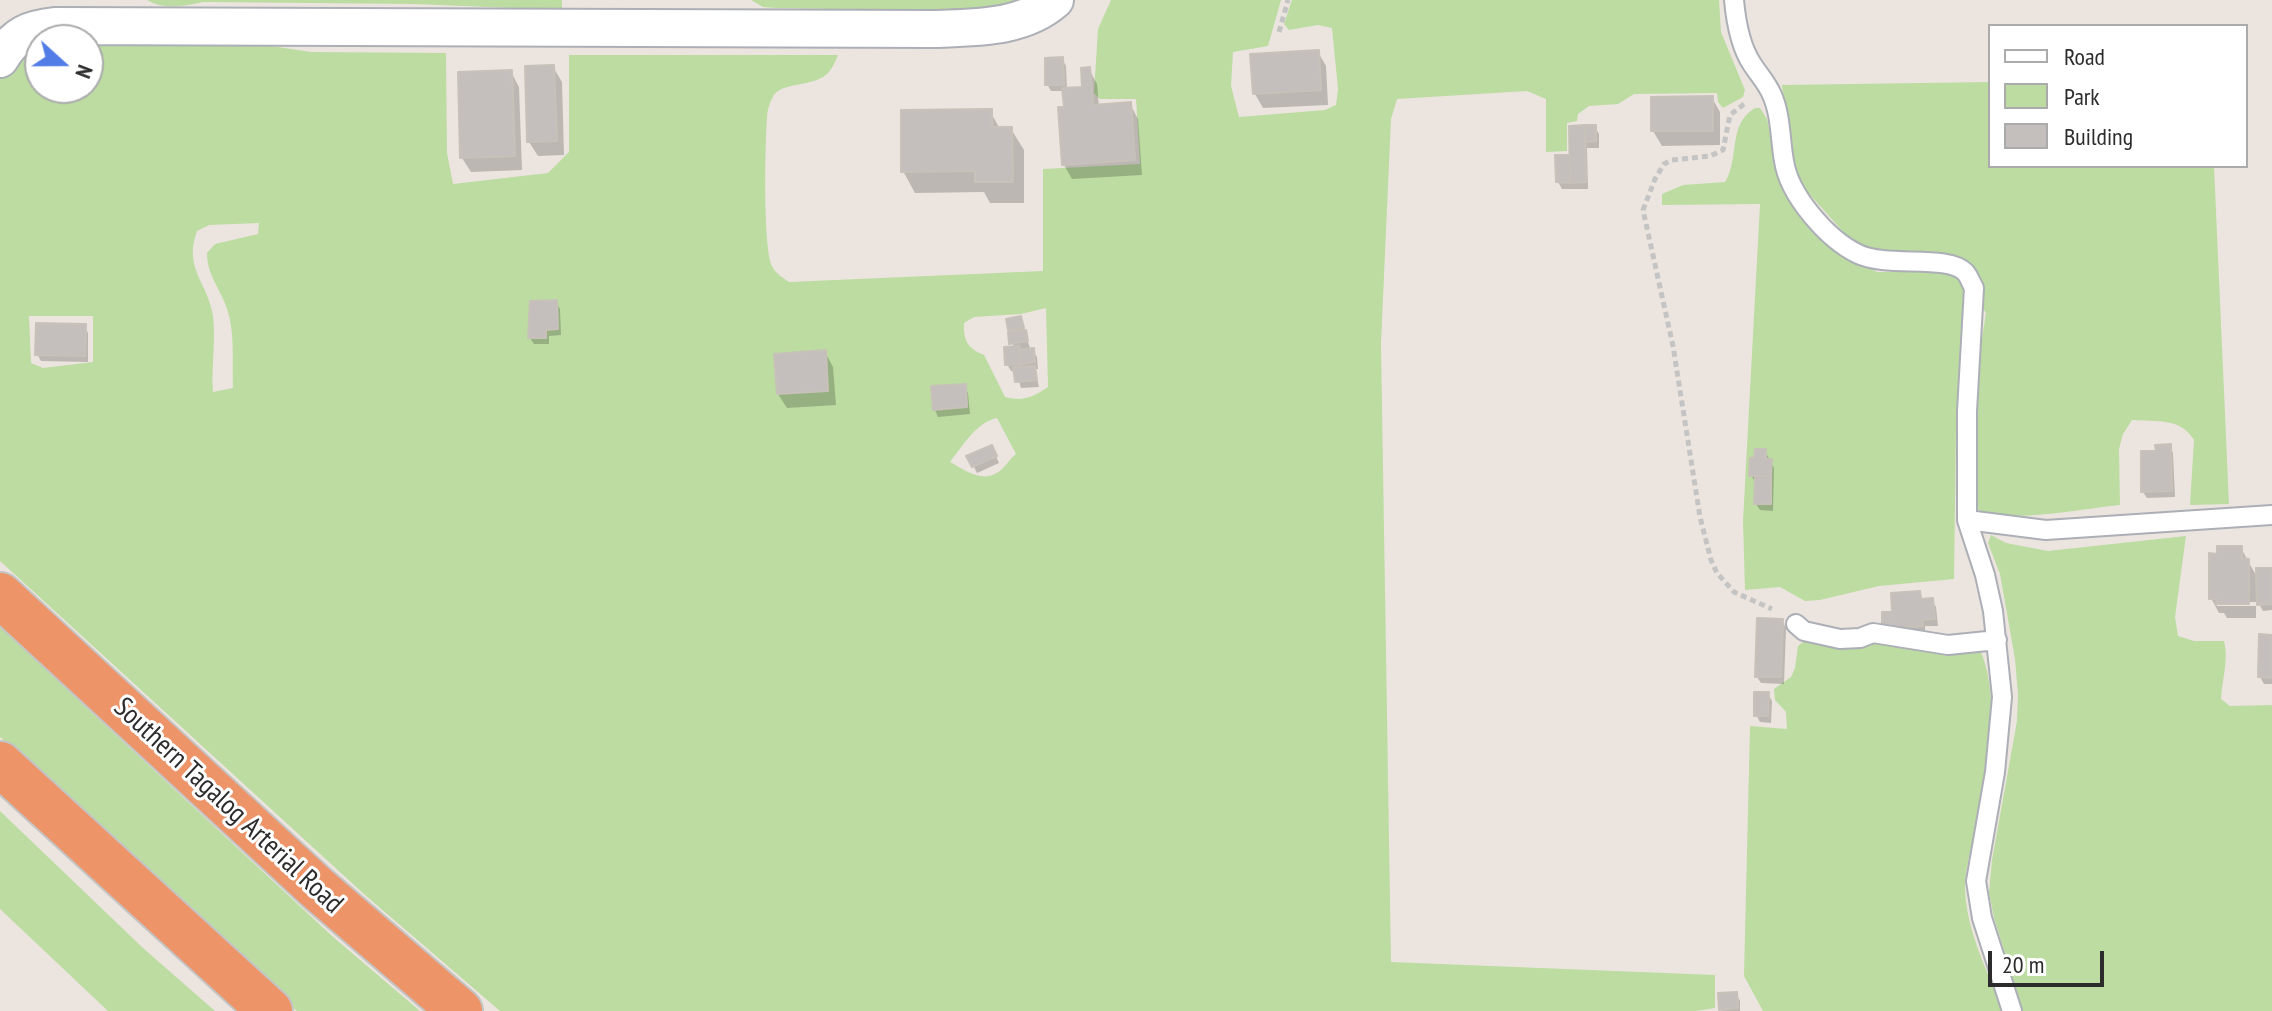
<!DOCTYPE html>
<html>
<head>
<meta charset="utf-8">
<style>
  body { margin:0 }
  #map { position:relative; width:2272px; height:1011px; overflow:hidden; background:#ece5df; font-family:"PT Sans Narrow",sans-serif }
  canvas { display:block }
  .legend { position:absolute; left:1988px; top:24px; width:260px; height:144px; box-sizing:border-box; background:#fff; border:2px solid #ababab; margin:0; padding:10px 14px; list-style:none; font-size:24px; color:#2c2c2c }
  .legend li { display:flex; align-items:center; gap:16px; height:40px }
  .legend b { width:40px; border:2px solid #ababab }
  .north { position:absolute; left:24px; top:24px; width:80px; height:80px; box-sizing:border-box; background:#fff; border:2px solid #ababab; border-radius:50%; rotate:111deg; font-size:22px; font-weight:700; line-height:32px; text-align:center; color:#2c2c2c }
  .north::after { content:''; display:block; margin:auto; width:28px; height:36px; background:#527de6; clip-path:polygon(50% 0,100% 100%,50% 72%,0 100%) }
  .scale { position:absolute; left:1988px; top:951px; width:116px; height:36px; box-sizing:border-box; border:4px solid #2c2c2c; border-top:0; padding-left:10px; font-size:24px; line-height:28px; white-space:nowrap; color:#2c2c2c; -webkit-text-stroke:6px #fff; paint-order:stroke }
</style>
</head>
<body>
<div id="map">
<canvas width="2272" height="1011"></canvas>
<ul class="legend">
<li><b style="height:10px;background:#fff"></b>Road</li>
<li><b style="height:22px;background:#bcdca2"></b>Park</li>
<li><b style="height:22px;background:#c4bfbc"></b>Building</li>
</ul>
<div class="north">N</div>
<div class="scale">20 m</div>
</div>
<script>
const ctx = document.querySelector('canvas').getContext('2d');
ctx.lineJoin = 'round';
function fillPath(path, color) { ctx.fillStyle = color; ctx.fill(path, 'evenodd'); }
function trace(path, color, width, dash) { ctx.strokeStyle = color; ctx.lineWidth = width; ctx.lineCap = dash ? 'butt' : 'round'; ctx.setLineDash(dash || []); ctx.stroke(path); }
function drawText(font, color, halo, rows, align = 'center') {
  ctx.font = font + ' "PT Sans Narrow",sans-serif'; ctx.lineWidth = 6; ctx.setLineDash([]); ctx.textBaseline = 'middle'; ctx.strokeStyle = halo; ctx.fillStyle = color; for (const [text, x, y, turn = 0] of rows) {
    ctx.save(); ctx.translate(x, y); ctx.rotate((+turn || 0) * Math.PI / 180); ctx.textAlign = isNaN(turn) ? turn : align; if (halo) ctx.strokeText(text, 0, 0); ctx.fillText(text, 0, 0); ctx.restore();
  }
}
fillPath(new Path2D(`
  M147,0H562V10L414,4L203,2C186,6 163,10 147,0Z
  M751,0H1028L1004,8L936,11L776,8L763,7Z
  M1111,0H1281L1268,46L1233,52L1231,86L1239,117L1325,110L1336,105L1338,89L1332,28L1318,25L1289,30L1284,24L1292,0H1719L1721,32L1745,90L1743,97L1723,108L1718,102L1717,93L1634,94L1618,104L1589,106L1578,114L1577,121L1567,123V151L1546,152V99L1527,91L1397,99L1391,119L1381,343L1391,962L1715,975V1008L1696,1011H500L365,895L0,561V74L13,52L23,43L48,36L78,39L113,37L264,45L311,52L446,53L447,153L453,184L548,173L569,152V55H838C836,60 833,67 829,72C815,88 784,81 774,95C770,101 767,111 767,118C765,144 763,246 772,266C775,273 783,278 789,282L1043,271V169L1140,164L1136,99H1100L1094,93L1098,29ZM40,40H88V88H40ZM259,223L258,234L215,244L207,253C207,277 222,290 228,312C235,335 232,364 233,388L213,392C211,368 216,341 213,316C208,283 183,268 197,231L209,225ZM1046,308L1048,387C1033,397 1023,402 1005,397L984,355C968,349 963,340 964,323L974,317L1021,314ZM29,316H93V362L43,368L31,363ZM997,418L1016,454C1010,459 1008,463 1003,468C985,486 967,471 950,462C962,447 976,422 997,418Z
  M1990,82V166H2214L2229,504L2190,505L2194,440C2180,417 2156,422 2132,420L2123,434L2119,449L2120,505C2086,508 2005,525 1977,509L1975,499L1973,395L1986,313L1982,307L1981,282L1879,254L1846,235L1803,187L1791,159L1782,85Z
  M1755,108H1760L1767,119L1776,159L1856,261L1877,272H1950L1960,278L1965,288L1956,427L1954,579L1879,586L1820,600L1805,601L1780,587L1745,590L1743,521L1760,204L1662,205V194L1683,185L1725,182C1740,158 1727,125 1755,108Z
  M1991,535L2006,543L2048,551L2186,536L2175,617L2178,636L2194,641H2224C2229,659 2222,680 2221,699L2230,706L2272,705V1011H2023L1994,918L1989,893L1992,860L2017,721L2018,694L2015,659L2000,574L1988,543Z
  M0,627L332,936L420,1011H297L240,963L0,737Z
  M1807,639H1866L1981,652C2000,699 1990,769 1979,816C1974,840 1965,864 1965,888C1966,931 1988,972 2003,1011H1763L1744,976L1750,726L1787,729L1786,712L1775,700L1774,689L1791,677L1795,668L1798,646Z
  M0,811L143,948L215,1011H108L0,909Z`), '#bcdca2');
fillPath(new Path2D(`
  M1318,52L1326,66L1328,105L1263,108L1255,94Z
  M1062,59L1066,66L1067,90L1084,89L1089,69L1097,84L1099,107L1130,104L1138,119L1142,175L1072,179L1064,165V91H1051L1047,84Z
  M553,67L562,82L564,155L538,156L529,142Z
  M511,72L519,87L522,170L471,172L462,158Z
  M1712,98L1720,112V145L1662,146L1653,131Z
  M990,111L1000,129H1011L1024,150V203H990L984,192L915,193L903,171Z
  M1595,127L1599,134V148H1587L1588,189H1562L1558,182L1572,157Z
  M556,302L560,309L561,335L549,336V344H534L530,338Z
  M1020,318L1031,351H1033L1037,357L1038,369H1035L1039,387L1021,388L1016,371H1011L1007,364L1014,348L1010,330Z
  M84,326L88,333V362L41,361L37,354Z
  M825,352L833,367L836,405L787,408L778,394Z
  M964,386L968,393L970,414L938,417L935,410L933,388Z
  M2170,446L2173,453L2175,497L2147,498L2143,492L2158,452Z
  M1765,451L1774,468L1773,511L1760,510L1756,504L1755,482L1751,475L1756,460Z
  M995,454L999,463L977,473L969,457Z
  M2241,548L2258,579L2272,570V610L2263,611L2256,599V602H2217V606H2256V618H2227L2224,613H2219L2211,598L2219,556Z
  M1919,593L1924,601L1932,600L1936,607L1938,626H1925V632L1888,631L1884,624Z
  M1782,621L1786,628L1784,684L1761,683L1757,677Z
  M2272,637V684H2264L2260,677Z
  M1768,694L1772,701L1771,723L1760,722L1756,715Z
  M1736,994L1740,1001V1011H1722L1721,1009Z`), '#0003');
const building = new Path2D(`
  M1319,50L1321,90L1253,94L1250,54Z
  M1063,57L1064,85H1045V58Z
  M554,65L557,141L527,142L525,66Z
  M1090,67L1093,105L1131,102L1135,160L1062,165L1058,107H1064L1062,88L1082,87L1081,68Z
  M512,70L515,156L460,158L458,72Z
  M1713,96V131H1651V97Z
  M992,109V127H1012L1013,182H975V171L901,172V110Z
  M1585,125L1586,182L1570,183L1569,126Z
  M1585,125H1596V141L1585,142Z
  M1555,155H1570V183L1556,182Z
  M557,300L558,329L546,330V338H528L530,301Z
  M1021,316L1024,328L1008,330L1006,319Z
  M36,323L86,324L85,356L35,355Z
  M1026,330L1028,341L1009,344L1008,332Z
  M1019,346L1021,364L1005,365L1004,347Z
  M1034,348L1035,362L1021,364L1019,350Z
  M826,350L828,391L777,394L774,354Z
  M1035,366L1037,380L1015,382L1013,367Z
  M966,384L967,407L933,410L931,386Z
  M2171,444L2172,491L2141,492V451H2156L2155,445Z
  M992,445L997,456L972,467L966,456Z
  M1755,449H1766V459H1772L1771,476H1749L1750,458H1754Z
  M1755,476H1771V504H1754Z
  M2217,546H2242V558L2249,559V604H2216L2217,599H2209V553L2217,554Z
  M2256,568H2272V604L2257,605Z
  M1920,591L1921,599L1933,598L1935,619L1922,620L1923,626L1893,628L1892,624L1882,625V612H1892L1891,593Z
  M1757,618L1783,619L1781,677H1755Z
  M2259,634L2272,635V678L2258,677Z
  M1754,692H1769L1768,716H1754Z
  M1737,992L1738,1008L1719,1010L1718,993Z`);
fillPath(building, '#c4bfbc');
trace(building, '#c7c1b9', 2);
const service = new Path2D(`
  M1734,0C1736,22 1740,46 1752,64C1759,75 1767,83 1772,95C1781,115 1780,139 1784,161C1789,195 1827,239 1858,254C1887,268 1948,254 1965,272C1969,276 1971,283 1974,288L1967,411V520L1985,575L1993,611L2002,697L1995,772L1976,881L1982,918L2012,1011
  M1967,520L2046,530L2272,515
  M1796,624L1804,631L1840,639L1860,638L1873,633L1948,645L1997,640`);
const minor = new Path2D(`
  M0,59C15,34 29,29 56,26L934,29C975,27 1022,29 1055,0`);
const motorway = new Path2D(`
  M0,595L317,888L460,1011
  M0,764L270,1011`);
trace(service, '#acafb6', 22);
trace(minor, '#acafb6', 40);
trace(motorway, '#c4c4c4', 48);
trace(new Path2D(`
  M1279,32L1288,0
  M1744,104L1730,115L1723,150L1710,156L1672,160L1664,164L1655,179L1643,210L1673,346L1700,517L1711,560L1717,573L1734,592L1772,609`), '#c4c4c4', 5, [6, 4]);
trace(service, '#fff', 18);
trace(minor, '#fff', 36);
trace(motorway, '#ed9469', 44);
drawText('28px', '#2c2c2c', '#fff', [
  ["Southern Tagalog Arterial Road",228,806,43]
]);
</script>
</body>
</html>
